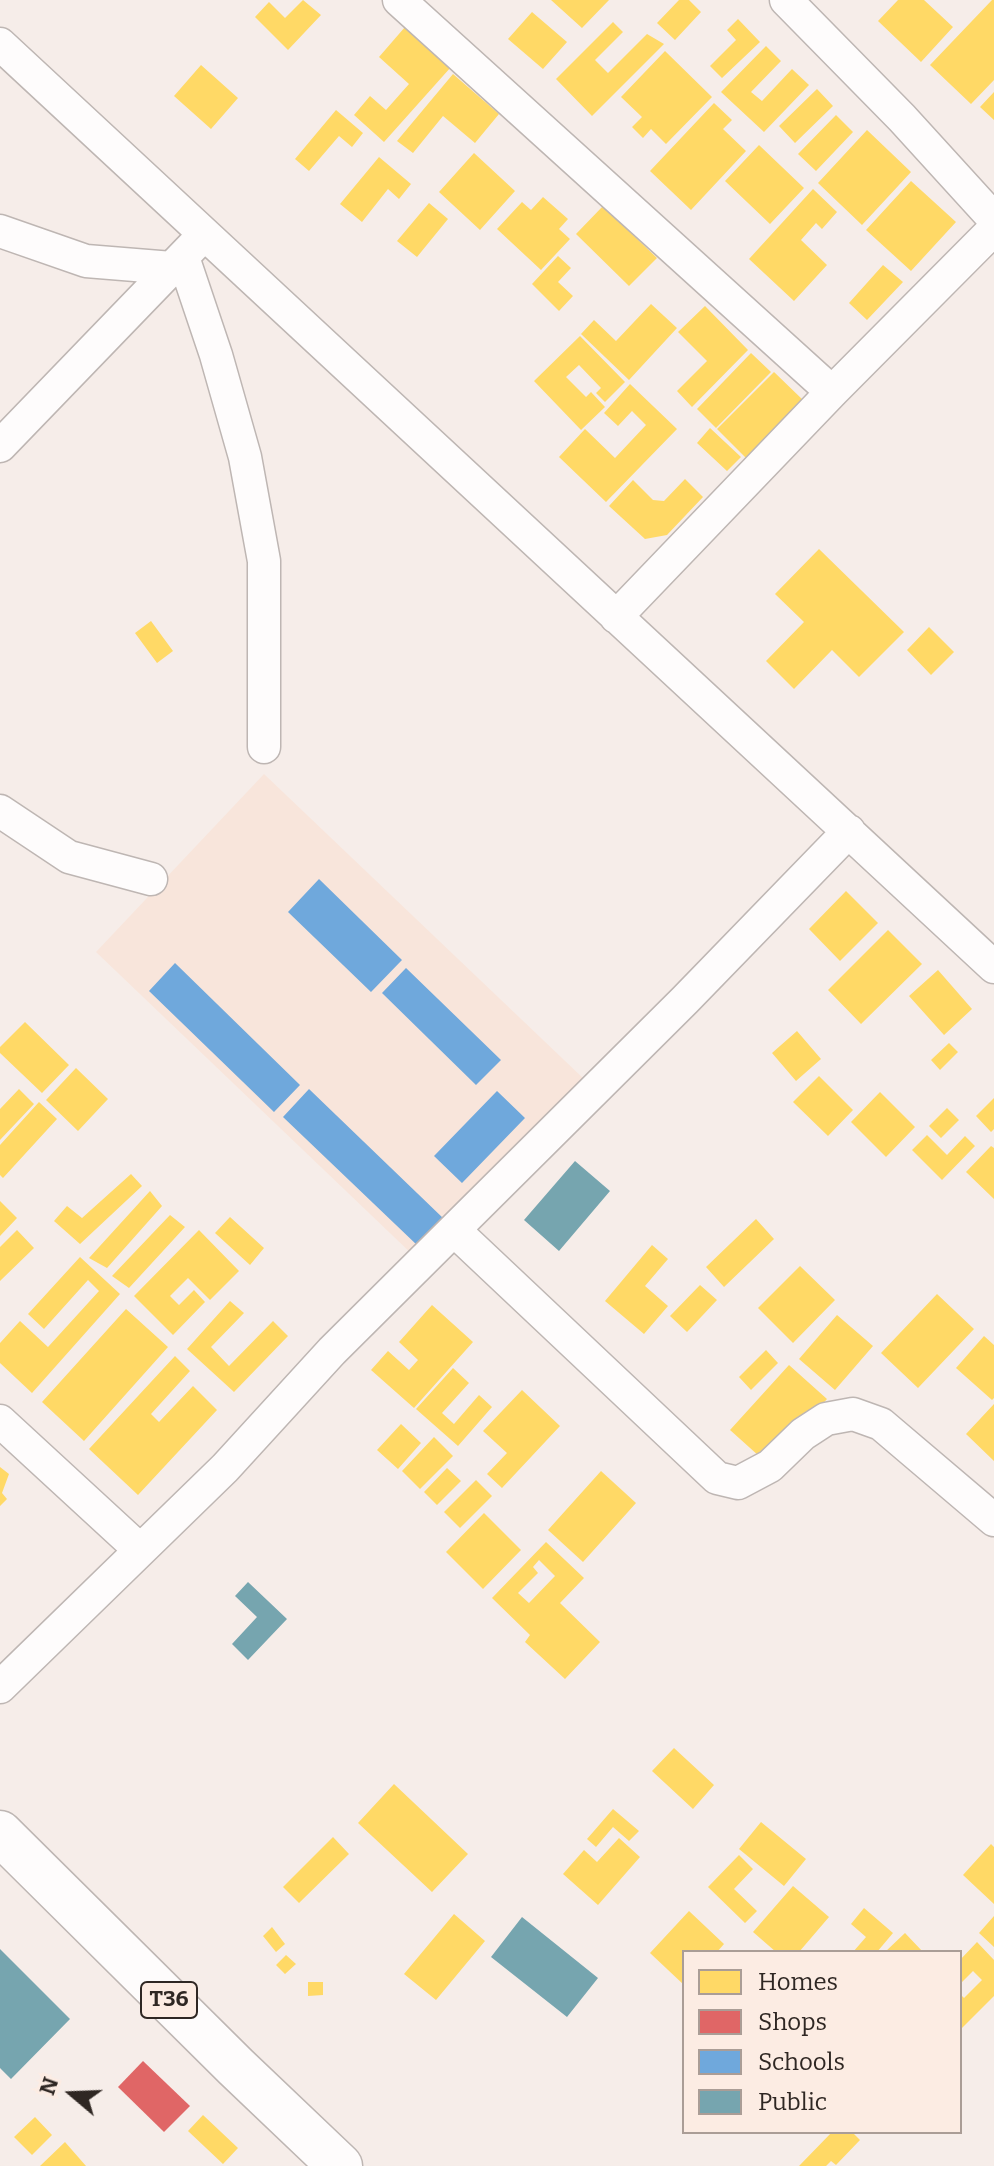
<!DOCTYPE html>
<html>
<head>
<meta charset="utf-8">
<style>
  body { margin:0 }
  #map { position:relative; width:994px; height:2166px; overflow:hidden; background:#f6ede9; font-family:Bitter,serif }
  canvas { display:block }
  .legend { position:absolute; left:682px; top:1950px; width:280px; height:184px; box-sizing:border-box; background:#fcece3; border:2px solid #aa9d96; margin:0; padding:10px 14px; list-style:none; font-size:24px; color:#2f2723 }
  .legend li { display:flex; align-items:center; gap:16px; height:40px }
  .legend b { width:40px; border:2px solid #aa9d96 }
  .north { position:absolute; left:32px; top:2054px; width:80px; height:80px; -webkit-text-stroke:6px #fcece3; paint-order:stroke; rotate:289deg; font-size:22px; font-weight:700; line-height:32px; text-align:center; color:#2f2723 }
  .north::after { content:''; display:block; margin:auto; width:28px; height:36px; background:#2f2723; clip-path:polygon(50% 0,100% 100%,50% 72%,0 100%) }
</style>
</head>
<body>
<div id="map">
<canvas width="994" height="2166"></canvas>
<ul class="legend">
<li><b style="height:22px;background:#ffd966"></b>Homes</li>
<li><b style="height:22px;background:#e06666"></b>Shops</li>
<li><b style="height:22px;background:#6fa8dc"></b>Schools</li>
<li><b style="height:22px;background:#76a5af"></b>Public</li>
</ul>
<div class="north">N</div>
</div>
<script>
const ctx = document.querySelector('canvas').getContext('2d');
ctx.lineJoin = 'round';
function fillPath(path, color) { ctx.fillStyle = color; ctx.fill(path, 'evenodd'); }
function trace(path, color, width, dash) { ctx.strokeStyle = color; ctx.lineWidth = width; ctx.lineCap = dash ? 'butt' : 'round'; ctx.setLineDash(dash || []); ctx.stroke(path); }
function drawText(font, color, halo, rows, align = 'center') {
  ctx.font = font + ' Bitter,serif'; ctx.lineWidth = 8; ctx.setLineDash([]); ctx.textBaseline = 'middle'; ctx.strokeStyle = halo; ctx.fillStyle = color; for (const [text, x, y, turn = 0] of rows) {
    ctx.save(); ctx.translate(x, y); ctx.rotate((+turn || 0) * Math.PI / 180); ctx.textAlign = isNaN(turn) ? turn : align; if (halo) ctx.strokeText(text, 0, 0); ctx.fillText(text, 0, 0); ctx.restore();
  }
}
fillPath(new Path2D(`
  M264,774L584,1079L415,1257L96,952Z`), '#f8e5db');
fillPath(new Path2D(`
  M303,0L321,15L288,50L255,17L269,2L285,18Z
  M551,0H609L582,28Z
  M679,0H689L701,12L675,40L657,23Z
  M898,0H924L953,27L921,62L878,21Z
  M992,0H994V80L971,104L930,65Z
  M532,12L567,42L543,69L508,39Z
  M738,19L760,42L722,78L710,66L736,40L727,30Z
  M613,22L623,32L595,60L608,73L647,34L664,44L592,116L556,79Z
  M405,27L451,67L384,142L354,115L370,96L386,110L409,84L379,57Z
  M766,46L781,61L751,92L762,101L792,69L809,85L764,132L721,92Z
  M665,51L712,97L666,144L651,129L643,138L632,127L642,117L621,97Z
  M201,65L238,98L211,129L174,96Z
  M453,74L499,114L475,143L443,116L413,153L397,141Z
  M817,89L833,106L795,143L779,126Z
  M994,92V120L980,107Z
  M714,103L732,120L723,129L746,151L691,210L650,171Z
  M336,110L363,133L352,147L339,136L309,171L295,159Z
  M836,115L853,132L816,171L798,154Z
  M867,130L911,172L862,225L818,183Z
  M759,145L804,188L770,224L725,181Z
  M474,153L515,191L480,230L439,192Z
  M379,157L411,184L399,199L388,189L362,222L340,204Z
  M911,181L956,222L911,271L866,230Z
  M813,189L837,212L822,229L816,223L801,240L827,265L794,301L749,259Z
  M543,197L568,219L559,229L570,239L541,270L497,229L522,202L531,210Z
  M429,203L448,219L417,257L397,241Z
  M603,206L657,258L629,286L576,234Z
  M558,256L571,268L558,282L573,296L559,311L532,284Z
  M883,265L903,282L867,320L849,303Z
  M651,304L677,328L629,380L581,334L594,320L616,341Z
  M705,306L748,350L692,407L677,391L707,361L678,332Z
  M580,336L625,382L605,402L596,393L601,388L579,365L566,377L586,397L591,392L605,407L581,430L534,381Z
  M751,353L771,372L716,428L697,409Z
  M774,372L803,400L746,458L717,429Z
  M630,384L677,429L606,502L559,457L585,429L615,458L646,425L632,411L618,426L604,413Z
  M710,428L741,457L727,471L697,443Z
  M685,479L703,497L667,535L645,539L609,506L633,480L653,500L664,501Z
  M819,549L904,632L859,677L832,650L794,689L766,661L804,622L775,594Z
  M151,621L173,651L157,663L135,633Z
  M929,627L954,652L931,675L907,650Z
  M846,891L878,923L840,961L809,929Z
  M888,930L922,964L861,1024L828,990Z
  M938,970L972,1009L944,1035L909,996Z
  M25,1022L69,1065L42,1093L0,1053V1047Z
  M797,1031L821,1059L796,1081L772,1053Z
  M949,1043L958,1052L940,1070L931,1060Z
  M76,1068L108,1099L78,1131L46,1100Z
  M819,1076L853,1110L828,1136L793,1102Z
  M19,1089L34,1104L0,1140V1109Z
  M880,1092L915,1127L886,1157L851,1122Z
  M994,1098V1129L991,1132L976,1116Z
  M39,1102L57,1119L3,1178L0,1175V1145Z
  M947,1108L959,1120L941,1138L929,1126Z
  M927,1135L947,1155L965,1136L975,1146L942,1180L912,1150Z
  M991,1146L994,1148V1199L966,1172Z
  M131,1174L142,1186L80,1244L54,1221L67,1206L82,1218Z
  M150,1191L162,1206L107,1268L89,1258Z
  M0,1201L17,1218L0,1236Z
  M170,1215L185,1227L129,1288L112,1276Z
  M230,1217L264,1248L250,1265L215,1233Z
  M756,1219L774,1239L724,1287L706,1267Z
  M17,1230L34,1248L0,1281V1247Z
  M199,1230L239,1271L210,1300L188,1278L170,1296L179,1305L194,1290L205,1302L173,1335L134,1296Z
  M652,1245L668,1259L645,1286L668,1306L644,1334L605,1301Z
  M80,1257L120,1294L32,1393L0,1363V1343L20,1321L48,1347L99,1291L88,1280L44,1329L28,1314Z
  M800,1266L835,1300L793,1343L758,1308Z
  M700,1285L717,1300L687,1332L670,1316Z
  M937,1294L974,1329L918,1388L881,1353Z
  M230,1301L244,1313L211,1347L229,1366L273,1321L288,1336L234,1392L187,1349Z
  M432,1305L473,1342L414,1408L371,1370L388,1351L409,1370L418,1360L399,1342Z
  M126,1309L168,1347L84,1441L42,1402Z
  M837,1315L873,1346L835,1390L799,1359Z
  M984,1336L994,1345V1398L992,1400L956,1368Z
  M766,1350L778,1363L751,1390L739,1377Z
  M175,1356L190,1371L151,1414L159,1422L193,1386L217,1410L138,1495L89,1449Z
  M789,1365L827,1399L769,1465L730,1430Z
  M453,1368L469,1383L442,1413L454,1424L479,1395L492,1407L458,1446L416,1409Z
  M522,1390L560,1426L502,1488L487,1474L507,1453L483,1431Z
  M994,1404V1461L966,1434Z
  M401,1424L421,1443L398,1469L377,1450Z
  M434,1437L453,1456L420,1489L402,1471Z
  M0,1467L9,1474L2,1493L7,1499L0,1506Z
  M447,1468L461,1481L437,1505L424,1492Z
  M601,1471L636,1503L583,1562L548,1530Z
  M476,1480L492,1496L460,1528L444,1512Z
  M484,1513L521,1550L483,1589L446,1552Z
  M546,1542L584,1578L560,1603L600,1642L565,1679L525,1642L530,1635L492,1598ZM539,1560L555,1576L529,1603L518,1593L538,1573L533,1567Z
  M674,1748L714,1785L693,1809L652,1771Z
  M394,1784L468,1854L432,1892L358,1823Z
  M613,1809L639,1831L629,1841L613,1827L596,1847L587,1839Z
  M761,1822L806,1859L784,1886L739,1849Z
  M333,1837L349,1854L299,1903L283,1887Z
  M619,1838L640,1857L598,1905L563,1874L584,1850L597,1862Z
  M991,1844L994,1847V1904L963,1875Z
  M739,1855L753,1869L734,1889L757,1911L745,1923L708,1887Z
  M793,1886L829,1917L799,1952H776L753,1932Z
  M864,1908L893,1933L877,1952H853L866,1937L851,1924Z
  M689,1911L724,1944L717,1952H684V1985L650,1953Z
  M454,1914L485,1941L436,2000L404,1974Z
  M994,1916V1947L979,1933Z
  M272,1927L285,1944L276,1952L263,1936Z
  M905,1933L923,1952H885Z
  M977,1942L994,1960V1996L960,2030V1994L964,1998L982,1980L973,1971L960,1984V1960Z
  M286,1955L296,1964L285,1974L276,1965Z
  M308,1982H323V1995L308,1996Z
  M203,2115L238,2148L223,2164L188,2131Z
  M35,2117L52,2135L32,2155L14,2137Z
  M832,2132H852L860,2140L836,2165L831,2161L826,2166H799Z
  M65,2142L86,2166H40Z`), '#ffd966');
fillPath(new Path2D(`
  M143,2061L190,2106L164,2132L118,2087Z`), '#e06666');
fillPath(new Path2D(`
  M319,879L402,960L371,992L288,912Z
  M175,963L300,1085L274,1112L149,991Z
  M406,968L501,1060L476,1085L382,993Z
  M309,1089L444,1219L418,1246L283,1117Z
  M497,1091L525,1118L462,1183L434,1156Z`), '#6fa8dc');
fillPath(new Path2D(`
  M575,1161L610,1191L559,1251L524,1220Z
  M248,1582L287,1619L248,1660L232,1644L257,1617L235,1596Z
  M522,1917L598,1978L567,2017L491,1957Z
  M0,1949L70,2019L11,2079L0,2068Z`), '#76a5af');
const minor = new Path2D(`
  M399,0L832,392
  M786,0L902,118L994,219
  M0,44L994,967
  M0,231L86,261L172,268
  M183,257L216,355L245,457L264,561V747
  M0,446L195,244
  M616,617L832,392L994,229
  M0,811L69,857L151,879
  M454,1230L717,1478L738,1483L770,1466L803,1434L826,1419L853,1414L881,1424L994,1520
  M0,1421L139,1549
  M0,1687L225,1468L332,1351L685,1000L849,831`);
const highway = new Path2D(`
  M0,1833L236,2067L340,2166`);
trace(minor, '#beb6b3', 35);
trace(highway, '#beb6b3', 47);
trace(minor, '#fefcfc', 32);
trace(highway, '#fefcfc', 44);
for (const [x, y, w] of [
  [169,2000,56]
]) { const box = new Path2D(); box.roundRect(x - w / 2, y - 18, w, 36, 6); ctx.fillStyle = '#fcece3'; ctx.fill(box); trace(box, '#2f2723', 2); }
drawText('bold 22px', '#2f2723', null, [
  ["T36",169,2000]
]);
</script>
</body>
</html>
